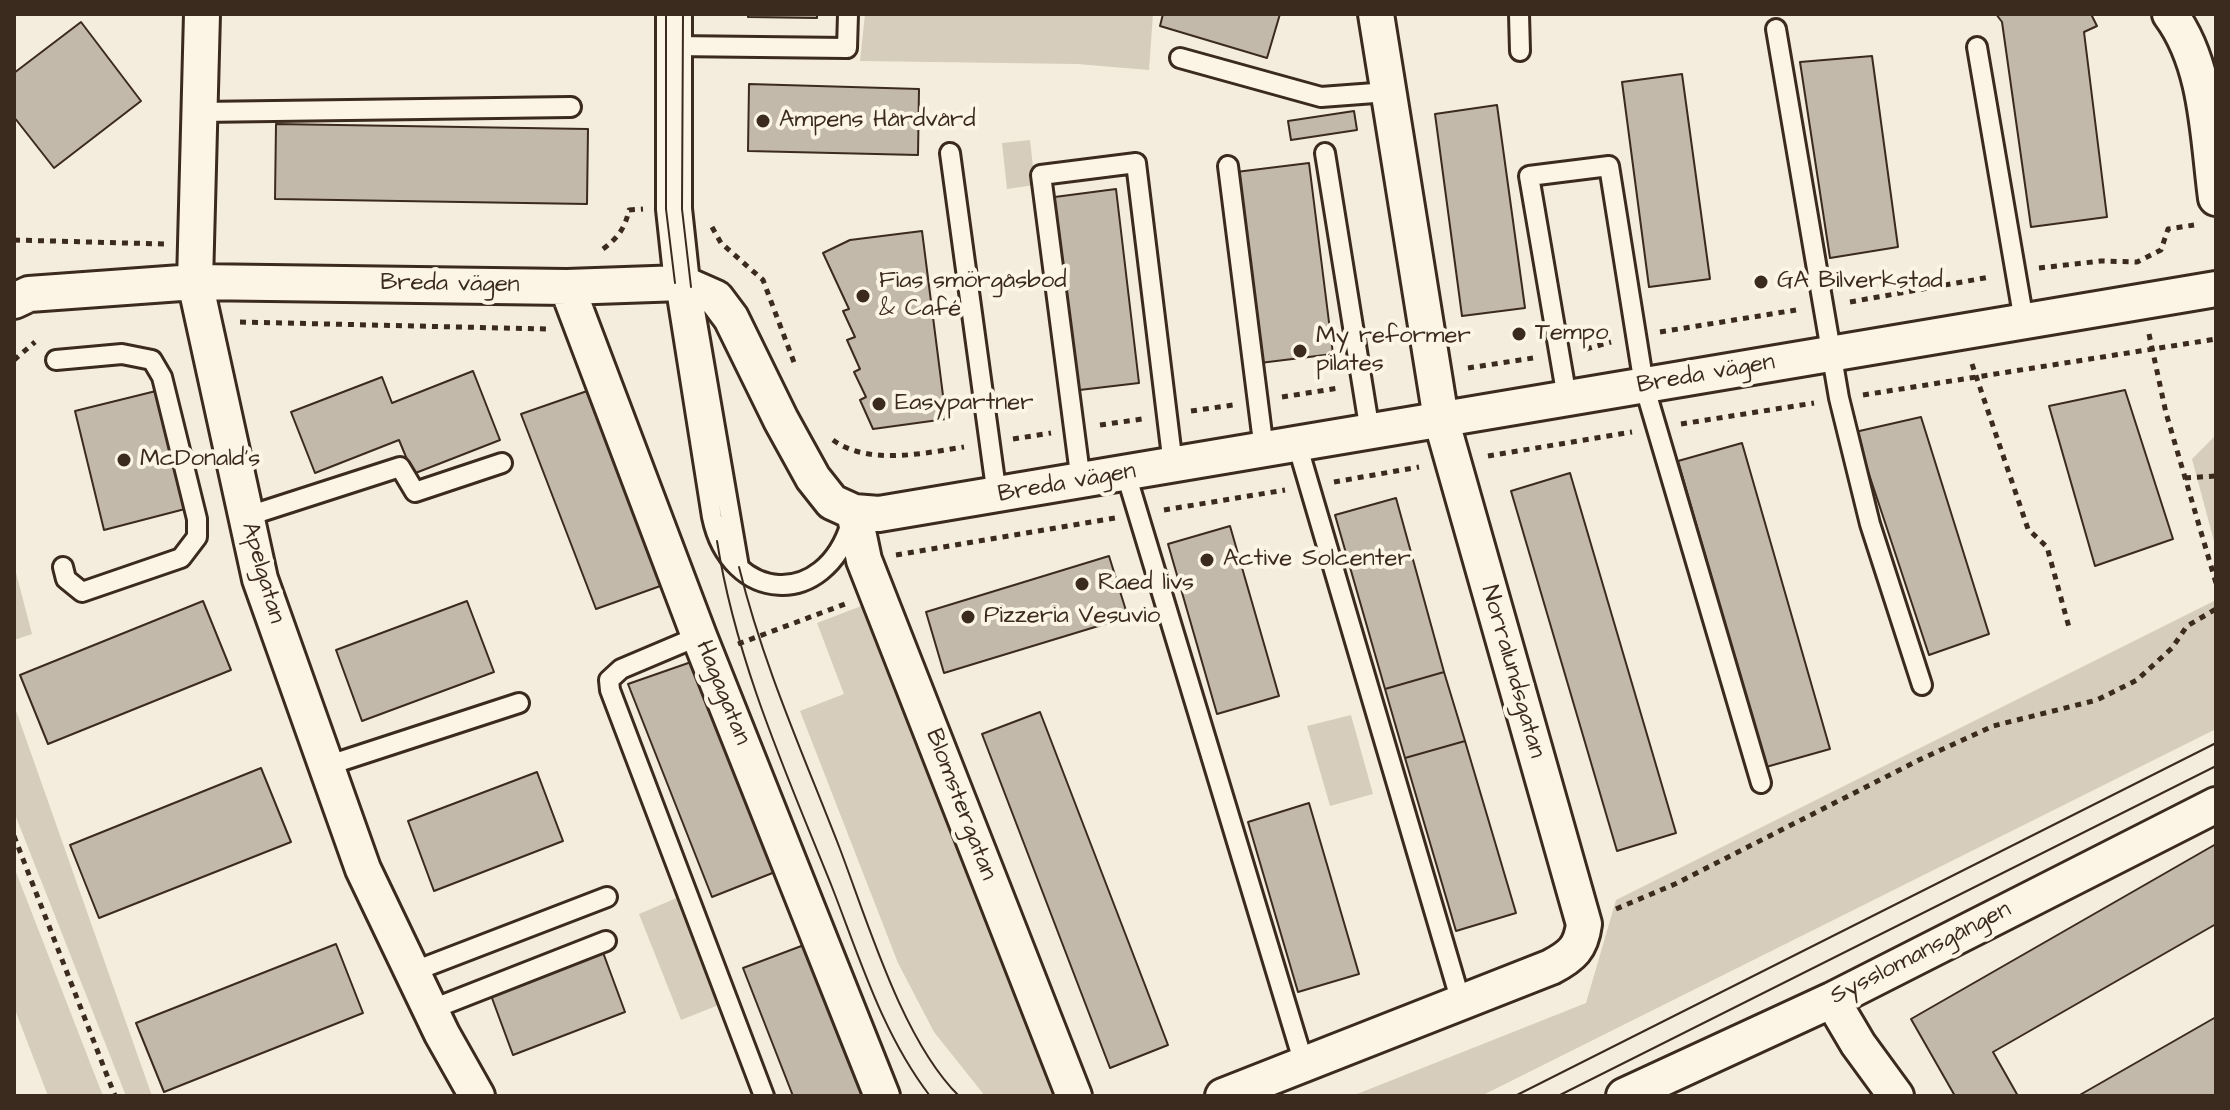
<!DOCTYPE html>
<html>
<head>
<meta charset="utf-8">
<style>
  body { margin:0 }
  #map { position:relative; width:2230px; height:1110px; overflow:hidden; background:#f4eddd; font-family:"Architects Daughter",sans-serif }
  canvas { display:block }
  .frame { position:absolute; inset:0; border:16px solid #3b2a1e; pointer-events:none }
</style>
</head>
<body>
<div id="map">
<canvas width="2230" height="1110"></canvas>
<div class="frame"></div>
</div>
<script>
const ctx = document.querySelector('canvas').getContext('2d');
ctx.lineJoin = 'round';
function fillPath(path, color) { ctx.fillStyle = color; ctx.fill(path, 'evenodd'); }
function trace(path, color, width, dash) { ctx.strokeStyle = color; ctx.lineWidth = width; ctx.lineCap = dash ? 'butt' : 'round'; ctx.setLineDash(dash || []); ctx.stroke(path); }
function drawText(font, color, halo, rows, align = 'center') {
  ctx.font = font + ' "Architects Daughter",sans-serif'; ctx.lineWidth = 8; ctx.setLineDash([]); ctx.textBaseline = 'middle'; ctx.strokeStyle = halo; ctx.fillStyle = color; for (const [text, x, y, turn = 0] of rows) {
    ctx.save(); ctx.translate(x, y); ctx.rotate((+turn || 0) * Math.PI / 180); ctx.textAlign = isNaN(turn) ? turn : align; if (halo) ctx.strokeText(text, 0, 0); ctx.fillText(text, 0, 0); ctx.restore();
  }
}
fillPath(new Path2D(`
  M865,14H1153L1149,70L1077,64L860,61Z
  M1030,140L1035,185L1007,189L1002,143Z
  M2216,435V549L2192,459Z
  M14,565L32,634L14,640Z
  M2216,600V729L1481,1096H1352L1586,1003L1616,900Z
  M864,605L1059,1096H985L934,1032L898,963L800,711L844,694L817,623Z
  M14,705L152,1096H126L14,812Z
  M1351,715L1373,794L1330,806L1307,726Z
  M14,867L103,1096H48L14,1007Z
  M679,897L721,1004L681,1020L639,914Z`), '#d6cdbd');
const building = new Path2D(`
  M748,14H817V18L748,17Z
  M1163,14H1280L1267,58L1160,26Z
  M1996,14H2091L2097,26L2084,32L2107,217L2031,227L2002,22Z
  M81,22L141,101L54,168L14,117V73Z
  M1872,56L1898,247L1830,258L1800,62Z
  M1682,74L1710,279L1649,287L1622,82Z
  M749,84L919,89L918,155L748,151Z
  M1497,105L1525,308L1462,316L1435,114Z
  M1354,111L1357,130L1291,140L1288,121Z
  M276,124L588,129L587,204L275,199Z
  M1309,163L1333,354L1260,363L1236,172Z
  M1116,189L1139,383L1071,391L1047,198Z
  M922,231L946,419L873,429L860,400L866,397L854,372L860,369L847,340L855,337L843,311L849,309L823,253L850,240Z
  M473,371L500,440L413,474L399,440L315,473L291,412L382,377L392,403Z
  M590,390L666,584L596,609L521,414Z
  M2125,390L2173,539L2095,566L2049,406Z
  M156,391L185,509L104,530L75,411Z
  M1921,417L1989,634L1929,655L1855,432Z
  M1742,443L1830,749L1766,767L1678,461Z
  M1570,473L1676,833L1617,851L1511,491Z
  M1396,498L1444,672L1385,689L1335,515Z
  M1230,526L1279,696L1217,714L1168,544Z
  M1109,556L1128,617L944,673L926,612Z
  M203,601L231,670L48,744L20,675Z
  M467,601L494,672L362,721L336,650Z
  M694,661L780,870L712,897L628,684Z
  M1444,672L1465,741L1405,758L1385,689Z
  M1040,712L1168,1045L1110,1068L982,734Z
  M1465,741L1516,913L1456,931L1405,758Z
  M261,768L291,842L99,918L70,845Z
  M537,772L563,841L434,891L408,821Z
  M1309,803L1359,974L1298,992L1248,822Z
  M2216,844V924L1993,1052L2018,1096H1955L1911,1019Z
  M336,944L363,1013L164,1092L136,1023Z
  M804,945L866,1096H793L743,968Z
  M601,947L625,1012L513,1055L489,990Z
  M2216,1017V1096H2078Z`);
fillPath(building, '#c3b9aa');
trace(building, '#3b2a1e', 2);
const service = new Path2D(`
  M1519,14L1520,51
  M1776,29L1839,398L1870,524L1922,685
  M673,46L847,48L848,14
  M1977,47L2024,321
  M1180,58L1321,97L1388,92
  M200,112L571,107
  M950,153L997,496
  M1325,153L1370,432
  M1228,166L1264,450
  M675,283L712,517C730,603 825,610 851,523
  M691,287L739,567
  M56,360L122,354L152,360L162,377L197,519V537L181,558L82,592L66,579L63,567
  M1567,398L1529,176L1609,166L1644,385L1761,783
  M1297,444L1461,1002
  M1126,474L1304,1064
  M1081,482L1041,175L1136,163L1173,465
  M245,517L400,467L415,492L502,463
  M699,636L621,669L609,680L610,690L764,1096
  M326,766L519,703
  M412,972L607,897
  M430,1010L606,941`);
const minor = new Path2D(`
  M202,14L195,282L260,579L363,869L442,1034L477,1096
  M674,14V209L682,283
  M2170,14C2208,65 2208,138 2216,198
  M567,287L699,636L882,1096
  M14,301L29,294L195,282L567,287L682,283L716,298L731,318L781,420L813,478L832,502L854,512L879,514L2216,289
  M854,512L864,560L1074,1096
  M1832,1000L1858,1044L1896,1096
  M1223,1096L1551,967C1572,956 1581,948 1584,924L1441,419L1376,14
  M1624,1096L1832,1000L2216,805`);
trace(service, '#3b2a1e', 24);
trace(minor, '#3b2a1e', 40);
trace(new Path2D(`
  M712,227L721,243L763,280L795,365
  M14,240L164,244
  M603,249C618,238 625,228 629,210L643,209
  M2039,268L2101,261L2137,262L2161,250L2168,229L2194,225
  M1850,302L1990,277
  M240,322L546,329
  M1660,332L1796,310
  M2149,334L2166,413L2216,583
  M1586,349L1611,342
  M14,360L35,342
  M1972,364L2028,529L2047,547L2070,631
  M1468,368L1533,358
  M1863,395L2216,339
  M1282,397L1339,388
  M1191,411L1233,405
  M1681,424L1814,403
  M1100,425L1142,419
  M1013,439L1051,433
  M833,440C869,466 924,453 964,447
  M1488,456L1632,432
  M2185,478L2216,476
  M1334,482L1419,467
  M1164,510L1285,490
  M896,555L1115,518
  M738,644L845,604
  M14,836L115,1096
  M1616,909L1675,884L1921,759L1993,726L2097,700L2137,680L2172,648L2187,626L2216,609`), '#3b2a1e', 5, [6, 6]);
trace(service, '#fcf5e5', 18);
trace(minor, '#fcf5e5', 34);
trace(new Path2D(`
  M666,14V209L675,283
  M683,14L682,209L691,287
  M717,541C736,662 787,775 832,887C860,959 883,1035 930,1096
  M739,567C763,665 804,756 840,849C868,923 903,1041 959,1096
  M1515,1096L2216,743
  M1558,1096L2216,766`), '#3b2a1e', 2);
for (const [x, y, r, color] of [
  [763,121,8,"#3b2a1e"],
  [1761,282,8,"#3b2a1e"],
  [863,296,8,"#3b2a1e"],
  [1519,334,8,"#3b2a1e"],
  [1300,351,8,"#3b2a1e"],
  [879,404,8,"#3b2a1e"],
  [124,460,8,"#3b2a1e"],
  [1207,560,8,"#3b2a1e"],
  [1082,584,8,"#3b2a1e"],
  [968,617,8,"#3b2a1e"]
]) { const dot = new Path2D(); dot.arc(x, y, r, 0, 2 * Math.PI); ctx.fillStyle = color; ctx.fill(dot); trace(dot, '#fcf5e5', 3); }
drawText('24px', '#3b2a1e', '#fcf5e5', [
  ["Ampens Hårdvård",779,121],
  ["Fias smörgåsbod",879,282],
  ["& Café",879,310],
  ["GA Bilverkstad",1777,282],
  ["Tempo",1535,334],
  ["My reformer",1316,337],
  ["pilates",1316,365],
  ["Easypartner",895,404],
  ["McDonald's",140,460],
  ["Active Solcenter",1223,560],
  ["Raed livs",1098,584],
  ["Pizzeria Vesuvio",984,617]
], 'left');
drawText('24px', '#3b2a1e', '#fcf5e5', [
  ["Breda vägen",450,285,1],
  ["Breda vägen",1706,375,-10],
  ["Breda vägen",1067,484,-10],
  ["Apelgatan",262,573,74],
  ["Norralundsgatan",1512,672,74],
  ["Hagagatan",722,693,68],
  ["Blomstergatan",960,805,69],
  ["Sysslomansgången",1921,954,-27]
]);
</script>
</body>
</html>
